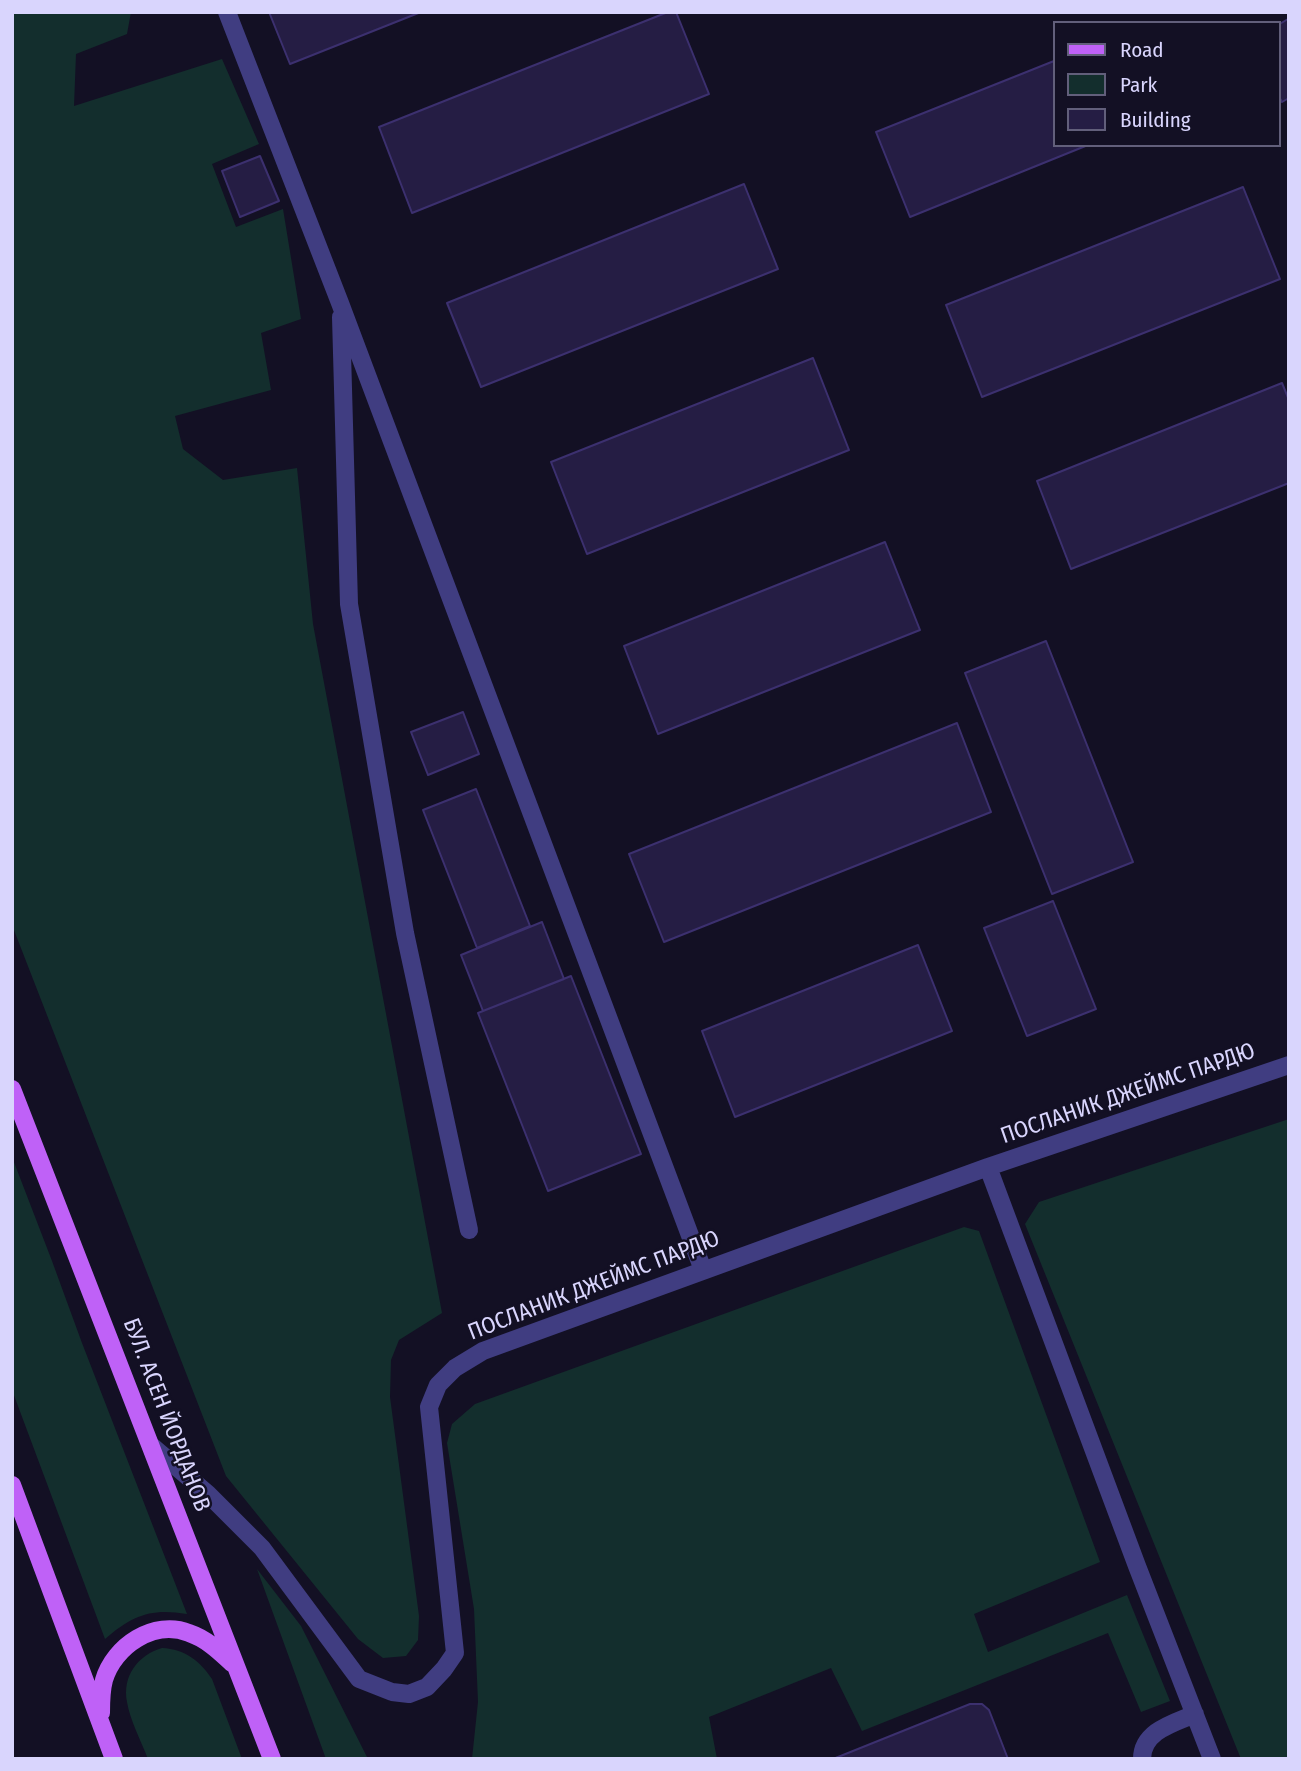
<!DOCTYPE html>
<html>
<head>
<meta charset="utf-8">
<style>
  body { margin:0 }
  #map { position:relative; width:1301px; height:1771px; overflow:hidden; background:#131024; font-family:"Fira Sans Condensed",sans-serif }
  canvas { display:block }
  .frame { position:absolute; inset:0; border:14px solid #d9d5fd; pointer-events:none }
  .legend { position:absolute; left:1053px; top:21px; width:228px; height:126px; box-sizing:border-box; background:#131024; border:2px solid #625f7b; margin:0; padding:9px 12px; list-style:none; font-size:21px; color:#d9d5fd }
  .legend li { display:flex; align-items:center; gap:14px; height:35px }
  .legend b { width:35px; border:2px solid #625f7b }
</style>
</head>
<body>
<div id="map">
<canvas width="1301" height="1771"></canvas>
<div class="frame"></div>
<ul class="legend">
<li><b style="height:9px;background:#bf61f7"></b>Road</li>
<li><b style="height:19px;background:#132e2d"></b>Park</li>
<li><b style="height:19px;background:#251d44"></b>Building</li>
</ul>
</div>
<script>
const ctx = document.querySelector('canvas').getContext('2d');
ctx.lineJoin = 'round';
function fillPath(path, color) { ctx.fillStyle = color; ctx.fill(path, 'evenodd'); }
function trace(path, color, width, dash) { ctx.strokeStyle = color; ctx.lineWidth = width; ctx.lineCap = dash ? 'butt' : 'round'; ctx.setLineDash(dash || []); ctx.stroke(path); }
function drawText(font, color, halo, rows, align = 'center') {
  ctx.font = font + ' "Fira Sans Condensed",sans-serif'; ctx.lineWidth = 5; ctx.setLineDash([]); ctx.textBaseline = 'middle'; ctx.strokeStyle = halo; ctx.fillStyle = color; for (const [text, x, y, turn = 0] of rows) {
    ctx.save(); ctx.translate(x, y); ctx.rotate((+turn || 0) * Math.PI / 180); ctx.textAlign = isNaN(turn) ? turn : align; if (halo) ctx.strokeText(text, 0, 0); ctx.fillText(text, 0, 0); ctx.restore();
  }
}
fillPath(new Path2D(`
  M12,12H131L127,34L76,54L74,106L222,59L259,144L212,164L236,227L283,209L301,319L261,333L271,390L175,416L183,449L223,480L297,468L313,624L442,1313L399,1340L391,1360L390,1397L419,1616L418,1640L406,1656L383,1658L358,1639L226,1476L12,925Z
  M1289,1119V1759H1241L1025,1224L1039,1202Z
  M12,1157L52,1261L82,1343L187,1614C151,1608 133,1615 105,1639L12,1390Z
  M964,1227L979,1231L1100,1562L974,1614L988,1652L1127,1595L1170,1701L1141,1712L1108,1633L862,1731L831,1668L709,1717L717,1759H472L478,1702L474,1609L447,1443L452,1424L475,1404Z
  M257,1569L301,1626L368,1759H326Z
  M162,1648C185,1649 200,1661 212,1679L242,1759H148C141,1741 130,1720 127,1702C122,1676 138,1655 162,1648Z`), '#132e2d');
const building = new Path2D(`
  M269,12H421L290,64Z
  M668,12H676L709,94L412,213L379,127Z
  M1288,19L1289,98L1282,102L1278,95V25Z
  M1054,61V145H1088L910,217L876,132Z
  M260,156L279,201L240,217L222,171Z
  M744,184L778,269L481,387L447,303Z
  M1243,187L1280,279L982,397L946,305Z
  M813,358L849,450L587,554L551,462Z
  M1282,383L1289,400V483L1071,569L1037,481Z
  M885,542L920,630L658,734L624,646Z
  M1046,641L1133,862L1052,894L965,673Z
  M463,712L479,754L428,775L411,732Z
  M957,723L991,812L664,942L629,854Z
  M476,789L530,926L477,948L423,810Z
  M1053,901L1096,1009L1027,1036L984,928Z
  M542,922L564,979L483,1011L461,955Z
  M918,945L952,1031L735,1117L702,1031Z
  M571,976L641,1154L548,1191L478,1013Z
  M970,1704H982L989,1710L1008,1759H833Z`);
fillPath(building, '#251d44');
trace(building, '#3c306f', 2);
trace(new Path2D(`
  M227,12L340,303L703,1270
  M341,317L349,604L405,933L469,1230
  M988,1167L1137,1566L1212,1759
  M153,1447L208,1494L262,1548L359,1679L392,1692L409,1694L427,1687L444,1669L455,1653L429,1407L438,1385L455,1368L483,1351L988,1167L1289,1065
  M1142,1759C1142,1731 1174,1723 1195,1714`), '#403d81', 18);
trace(new Path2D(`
  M12,1089L272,1759
  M12,1485L114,1759
  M101,1713C101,1702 101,1691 104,1680C114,1646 154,1619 189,1633C207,1639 220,1652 233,1664`), '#bf61f7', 18);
drawText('23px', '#d9d5fd', '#131024', [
  ["ПОСЛАНИК ДЖЕЙМС ПАРДЮ",1128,1094,-19],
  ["ПОСЛАНИК ДЖЕЙМС ПАРДЮ",594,1286,-21],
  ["БУЛ. АСЕН ЙОРДАНОВ",166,1415,69]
]);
</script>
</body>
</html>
